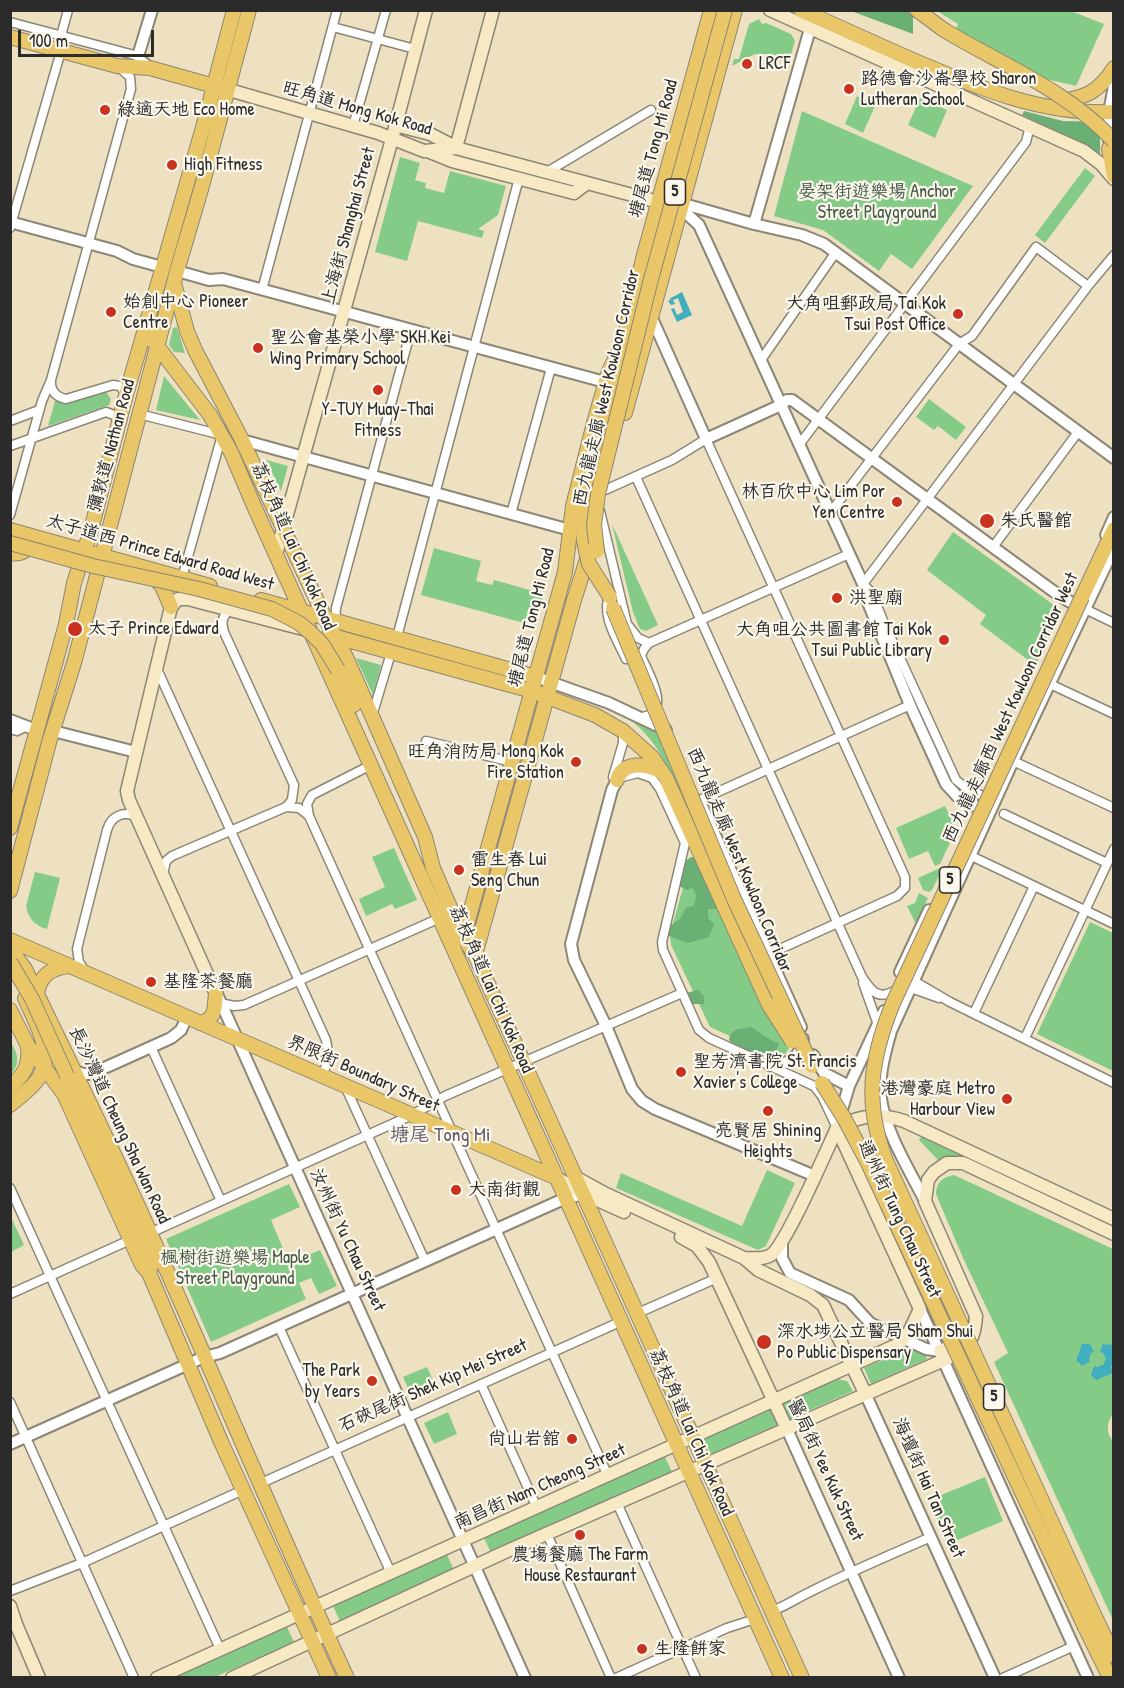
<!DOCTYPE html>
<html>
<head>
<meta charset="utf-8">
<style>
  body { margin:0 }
  #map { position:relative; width:1124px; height:1688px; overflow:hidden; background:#eee1c1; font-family:"Patrick Hand",sans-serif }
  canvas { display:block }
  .frame { position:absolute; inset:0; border:12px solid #2b2b2b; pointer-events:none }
  .scale { position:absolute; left:18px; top:30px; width:136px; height:27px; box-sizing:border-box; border:3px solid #2b2b2b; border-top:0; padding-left:8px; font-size:18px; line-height:21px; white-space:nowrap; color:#2b2b2b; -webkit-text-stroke:4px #fbf7ec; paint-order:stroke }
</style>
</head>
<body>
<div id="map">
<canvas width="1124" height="1688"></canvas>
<div class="frame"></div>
<div class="scale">100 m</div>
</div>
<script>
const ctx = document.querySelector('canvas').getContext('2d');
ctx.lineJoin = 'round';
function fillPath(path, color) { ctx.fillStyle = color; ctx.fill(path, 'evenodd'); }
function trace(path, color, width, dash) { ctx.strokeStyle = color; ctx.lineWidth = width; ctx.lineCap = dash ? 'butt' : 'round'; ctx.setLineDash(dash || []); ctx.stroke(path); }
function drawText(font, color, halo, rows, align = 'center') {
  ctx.font = font + ' "Patrick Hand","LXGW WenKai TC",sans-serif'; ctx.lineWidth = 4.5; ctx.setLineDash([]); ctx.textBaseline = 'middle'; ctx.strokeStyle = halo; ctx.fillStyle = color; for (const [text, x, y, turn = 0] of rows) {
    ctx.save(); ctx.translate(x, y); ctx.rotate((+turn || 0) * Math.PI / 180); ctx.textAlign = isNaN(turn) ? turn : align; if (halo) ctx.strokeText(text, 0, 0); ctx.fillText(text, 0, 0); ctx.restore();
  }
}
fillPath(new Path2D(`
  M937,11H1071L1104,24L1076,86L1029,75L950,42L958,24Z
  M759,19L762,24L766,23L791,34L795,41L791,54L784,58L769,54H755L732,66L734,59H739L749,24Z
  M857,96L876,104L863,133L845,124Z
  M920,98L947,110L935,138L908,125Z
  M802,111L973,186L912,269L891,254L879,271L823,230L774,216Z
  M400,157L420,163L415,180L426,183L425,188L444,193L450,171L506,186L498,215L478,229L484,231L482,238L418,221L407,261L375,252Z
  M1085,168L1095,176L1045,243L1035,235Z
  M177,327L185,353L174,352L169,345L173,328Z
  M164,376L200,420L156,410Z
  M105,391L111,399L109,405L48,426L55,401L71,403Z
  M929,399L966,427L956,440L938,426L934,430L916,417Z
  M266,460L288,466L281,491Z
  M612,524L658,625L646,631L640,629L633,612Z
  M953,532L1058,608L1036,666L980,624L986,615L927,570Z
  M434,548L481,561L476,581L492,585L494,580L544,594L535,626L421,595Z
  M356,658L381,665L373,695Z
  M625,716L664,732L688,788L679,791C663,759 656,738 625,716Z
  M945,806L956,830L940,864L935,866L928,851L909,859L896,828Z
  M394,848L417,900L395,909L392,904L366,916L359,899L385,887L372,857Z
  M940,868L942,870L932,890L929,892L923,890L918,878Z
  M35,872L60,878L47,929C35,926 28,918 26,906Z
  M706,872L792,1044L785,1054L773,1056L710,1027L671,945L670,934L686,877Z
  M919,893L928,898L916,924L907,906L915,903Z
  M1090,922L1113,933V1071L1037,1034Z
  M10,1041C18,1053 21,1063 11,1074Z
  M921,1137L964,1157L962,1160L939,1161L919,1140Z
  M767,1170L795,1183L766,1246L758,1250L616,1188L621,1173L742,1226Z
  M954,1175L1113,1249V1414C1106,1423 1106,1433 1113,1441V1620L994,1362L1008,1353L963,1258L936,1194C936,1183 942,1177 954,1175Z
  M289,1184L300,1207L271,1220L289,1263L320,1250L337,1286L319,1294L311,1278L299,1283L306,1299L211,1342L166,1239Z
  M10,1215L24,1245L11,1252H10Z
  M907,1346L926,1356L927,1359L871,1384L864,1368L897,1354Z
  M427,1367L437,1390L414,1401L403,1377Z
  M837,1379L847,1381L853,1391L790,1419L783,1403Z
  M770,1410L777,1425L711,1454L704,1439Z
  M448,1412L457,1434L434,1444L424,1423Z
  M665,1457L672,1472L491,1553L484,1538Z
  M985,1477L1003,1521L948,1544L929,1500Z
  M447,1555L454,1570L340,1621L333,1606Z
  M287,1627L294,1642L215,1677H175Z`), '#83cb87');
fillPath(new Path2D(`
  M851,11H907L913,15V34Z
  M1024,111L1063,121L1100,122V156L1081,143L1022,115Z
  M691,857L698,858L721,899L718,909H708V918L714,924L709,937L688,943L669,936L667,928L680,919L686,908L693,906C697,900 697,894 692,888L687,890L679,886L684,862Z
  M698,990L704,996V1004H693L686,993Z
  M751,1027C760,1032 771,1042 779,1043L774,1057C760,1062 739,1051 729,1040C732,1027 739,1030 751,1027Z`), '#6aaf74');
fillPath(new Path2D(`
  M682,292L692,315L677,322L671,309L674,308L677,315L683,312L678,298L673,300L675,304L671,305L668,301L671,300L669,299Z
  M1082,1344H1090L1094,1352L1091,1353L1089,1359L1090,1362L1081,1366L1080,1363L1076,1361Z
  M1103,1344L1107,1345L1111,1344C1115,1352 1114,1360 1111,1368L1113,1373L1096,1380L1091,1375L1094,1366L1098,1367L1104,1364L1106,1358L1103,1353L1100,1352Z`), '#41aebf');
const minor = new Path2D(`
  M10,22L138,56
  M333,27L415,49
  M61,36L68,10
  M353,126L386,10
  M547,172L651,110
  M10,228L61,51
  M262,290L337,10
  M761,360L836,252
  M51,380C50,391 56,397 66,399L113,385L120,386L126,394
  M139,414L222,435L182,578
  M10,421L39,410
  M799,445L1026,142L1029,130L1026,124
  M10,446L106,412L114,415L119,423
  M636,477L862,977C870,989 877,1000 892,992
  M605,490L672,460L706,439L905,877V888L897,896L769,954
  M600,511L627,624L638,638L649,643
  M830,513L959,344L972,336L1036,247L1088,286
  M511,514L551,368
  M10,515L42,401L51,380L131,89L130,77L119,67
  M993,547L1078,432
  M610,593C600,615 617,639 626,659L635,658
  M1081,607L1114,623
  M335,625L336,608L411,330
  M397,637L519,178
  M157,669L326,1040L329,1058L322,1076
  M1050,684L1114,714
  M372,716L391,653
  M642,717C673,712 648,673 641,656L644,649L649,643L849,554
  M10,729L17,731L25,727
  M426,741L512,762
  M1013,761L1114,808
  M613,777L623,743V731
  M622,777L638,773L652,778L660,789L685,843L662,942L663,950L699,1030L709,1038L814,1086L822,1096L837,1128
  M985,797L966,788L956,780L884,623L872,593L863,584L1088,286L1114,255
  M700,800L910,705
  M286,807L299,808L309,816L608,1476
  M1004,814L1107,863
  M309,816L307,804L312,795L371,765
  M965,853L1114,924
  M163,874L166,861L172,856L286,807L292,800L294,785L224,632C221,622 222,614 232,610
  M85,971L79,962L77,949L107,830C111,816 123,811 136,816
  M914,981L950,1002L1114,1083
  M863,983L878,1025
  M911,988L939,998
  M220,1003L234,1006L244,1005L440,918
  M974,1013L1034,886
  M1025,1038L1114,849
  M151,1047L221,1201
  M345,1086L425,1261
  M10,1188L220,1649
  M150,1233L412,1115L445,1096L682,993
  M10,1294L130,1240
  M638,1313L717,1278
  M279,1327L391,1573
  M481,1384L537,1508
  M10,1402L134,1678
  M259,1484L622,1321
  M617,1503L696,1678
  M547,1534L611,1678
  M10,1591L82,1563L243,1490
  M772,1611C786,1606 797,1598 810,1592C849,1572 890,1555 931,1537
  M616,1678L727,1628L755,1619
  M1003,1678L1074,1646`);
const tertiary = new Path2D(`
  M150,68L141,61L138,56L152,10
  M1109,140V112L1114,86
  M677,202L754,224L802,235L824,244L1114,458
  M674,210L687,214L699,225L863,584L865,595L910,705L946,784L957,796L979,808
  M10,222L117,251L133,259L162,267
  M754,224L810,29
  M177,271L209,280L223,279L605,382
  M651,316L706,439L781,405L787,400H792L1053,591L1075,605
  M242,440L570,530
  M1106,535L1114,517
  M536,677L609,703L666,730
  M10,720L36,730
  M53,731L136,752
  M617,780L612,790L571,944L574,960L606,1026L632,1089L642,1101L655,1109L815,1176
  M702,806L801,1027
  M900,972L929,910
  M217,994L525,1678
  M813,1055L824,1073L849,1086
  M771,1066C789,1064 800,1058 803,1039
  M75,1071L83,1074H91L171,1038L181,1030L187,1017
  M840,1116L849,1086L884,1011
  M925,1201C910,1171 886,1133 881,1099C878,1077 885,1053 891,1031L1013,761L1114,548
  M782,1241V1258L790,1273L849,1300L870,1323L926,1349L940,1351
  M920,1309L1088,1678
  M865,1393L995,1678
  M786,1427L899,1678
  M10,1444L204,1357L220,1353L566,1198L584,1194`);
const secondary = new Path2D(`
  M770,10L1084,151L1101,164L1114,179
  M219,87L378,133L424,151L456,148L651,200
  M395,125L430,134L455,147
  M456,148L493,10
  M430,152L452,161L574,193L587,183
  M276,554L392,139L426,10
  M216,994L129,800L127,791L171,607L178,599H188L307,630
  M838,1127C861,1115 880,1113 904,1121L1114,1219
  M575,1177L606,1194L744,1258L758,1270L810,1295L823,1305L865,1393
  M557,1178L584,1194L624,1212
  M681,1237L697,1246L709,1262L786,1427
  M744,1258C752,1258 763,1260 771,1255C786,1245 827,1149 837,1128
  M940,1351L961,1342
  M10,1606L16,1624L39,1678
  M157,1678L899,1344L909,1332L920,1309L837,1128
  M232,1678L505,1552L960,1353C972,1343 975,1332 976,1316L925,1201L928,1180L934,1172L947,1163H963L1114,1234`);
const primary = new Path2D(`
  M801,10C839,27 876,44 915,61C979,88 1042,115 1114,112
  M10,37L117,66L150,68L214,86
  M1058,102C1086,97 1098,93 1114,68
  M1114,140L1109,149L1114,176
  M174,283L187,331L195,350L242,440L324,616L346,657L425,837L433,868L463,937L475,955L802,1678
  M145,330L210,415L231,452L254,506L782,1678
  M625,413L735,10
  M10,530L210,586
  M10,553C21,555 28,551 31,541
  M152,575L162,586L171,607
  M261,600L536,677
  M329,635L532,691L595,715L623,731
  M338,670L354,705
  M10,828L66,624L74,583L91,530L126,395L204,124L234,10
  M10,891L50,739L74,663L177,271L202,186L249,10
  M463,938L565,572L573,506L595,419L609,371L623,343L644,255L711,10
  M10,940L17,958L25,969C67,1057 111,1145 151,1235C217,1382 279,1531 347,1678
  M10,940L557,1178
  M475,955L574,600L589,553
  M37,994C40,975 51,968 69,966
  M10,1010L28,1046L64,1094L142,1265L149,1273L222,1444L329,1678
  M200,1023C217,1019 214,1007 216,994
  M67,1076L152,1262L149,1273
  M10,1087C25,1074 30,1065 28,1046
  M10,1105C20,1097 31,1089 38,1079C56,1054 35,1022 25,998`);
const trunk = new Path2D(`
  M917,10L944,30
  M586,551C576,510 592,468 603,429C610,400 618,372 623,343
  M1082,597L1114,529
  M623,731L652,757L666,778L769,1005
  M617,780C623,760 648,764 662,772
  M1097,1621L1114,1656
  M1085,1627L1110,1678`);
trace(minor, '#8c8676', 11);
trace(tertiary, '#8c8676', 14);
trace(secondary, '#8c8676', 15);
trace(primary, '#8c8676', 16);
trace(trunk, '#8c8676', 16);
trace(minor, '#fff', 8);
trace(tertiary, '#fff', 10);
trace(secondary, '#f6e9c3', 12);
trace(primary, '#e9c769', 14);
trace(trunk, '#e9c769', 14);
const primaryBridge = new Path2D(`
  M10,543L93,566L199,589L272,609L299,623L311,633L322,644L338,670
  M10,962L32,999L67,1076`);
const trunkBridge = new Path2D(`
  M944,30C1002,65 1067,90 1114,141
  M586,551L589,564L610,597
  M597,551L594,525L598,494L650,283L725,10
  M1082,597L893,1003C870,1060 864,1103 886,1161L1097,1621
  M613,608L734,899L812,1066
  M769,1005L792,1041
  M822,1083L844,1118L869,1165L1085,1627`);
trace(primaryBridge, '#8c8676', 16, []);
trace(trunkBridge, '#8c8676', 16, []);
trace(primaryBridge, '#e9c769', 14);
trace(trunkBridge, '#e9c769', 14);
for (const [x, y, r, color] of [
  [747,64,6,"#c8321e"],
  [849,89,6,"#c8321e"],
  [105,110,6,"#c8321e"],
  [172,165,6,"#c8321e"],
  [111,312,6,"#c8321e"],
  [958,314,6,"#c8321e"],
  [258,348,6,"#c8321e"],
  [378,390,6,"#c8321e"],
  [897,502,6,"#c8321e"],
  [987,521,8,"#c8321e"],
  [837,598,6,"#c8321e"],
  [75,629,8,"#c8321e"],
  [944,640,6,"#c8321e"],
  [576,762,6,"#c8321e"],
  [459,870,6,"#c8321e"],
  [151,982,6,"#c8321e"],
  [681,1072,6,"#c8321e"],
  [1007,1099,6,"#c8321e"],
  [768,1111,6,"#c8321e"],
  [456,1190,6,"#c8321e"],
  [764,1342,8,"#c8321e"],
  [372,1381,6,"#c8321e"],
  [572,1439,6,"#c8321e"],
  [580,1535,6,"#c8321e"],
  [642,1649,6,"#c8321e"]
]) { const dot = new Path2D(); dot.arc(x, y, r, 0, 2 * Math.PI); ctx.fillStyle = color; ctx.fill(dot); trace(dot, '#fbf7ec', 2); }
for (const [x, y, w] of [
  [675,192,21],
  [950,880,21],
  [994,1397,21]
]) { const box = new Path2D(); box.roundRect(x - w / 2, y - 13, w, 26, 4.5); ctx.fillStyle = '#fbf7ec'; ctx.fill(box); trace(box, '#2b2b2b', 1.5); }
drawText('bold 16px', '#2b2b2b', null, [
  ["5",675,192],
  ["5",950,880],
  ["5",994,1397]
]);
drawText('18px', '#2b2b2b', '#fbf7ec', [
  ["LRCF",759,64],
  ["路德會沙崙學校 Sharon",861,79],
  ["Lutheran School",861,100],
  ["綠適天地 Eco Home",117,110],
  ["High Fitness",184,165],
  ["始創中心 Pioneer",123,302],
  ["Centre",123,323],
  ["大角咀郵政局 Tai Kok",946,304,"right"],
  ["Tsui Post Office",946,325,"right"],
  ["聖公會基榮小學 SKH Kei",270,338],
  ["Wing Primary School",270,359],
  ["Y-TUY Muay-Thai",378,410,"center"],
  ["Fitness",378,431,"center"],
  ["林百欣中心 Lim Por",885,492,"right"],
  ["Yen Centre",885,513,"right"],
  ["朱氏醫館",1000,521],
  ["洪聖廟",849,598],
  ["太子 Prince Edward",88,629],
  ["大角咀公共圖書館 Tai Kok",932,630,"right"],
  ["Tsui Public Library",932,651,"right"],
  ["旺角消防局 Mong Kok",564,752,"right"],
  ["Fire Station",564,773,"right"],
  ["雷生春 Lui",471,860],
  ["Seng Chun",471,881],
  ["基隆茶餐廳",163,982],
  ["聖芳濟書院 St. Francis",693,1062],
  ["Xavier's College",693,1083],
  ["港灣豪庭 Metro",995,1089,"right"],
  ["Harbour View",995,1110,"right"],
  ["亮賢居 Shining",768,1131,"center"],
  ["Heights",768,1152,"center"],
  ["大南街觀",468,1190],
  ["深水埗公立醫局 Sham Shui",777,1332],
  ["Po Public Dispensary",777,1353],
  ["The Park",360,1371,"right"],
  ["by Years",360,1392,"right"],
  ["尚山岩舘",560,1439,"right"],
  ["農塲餐廳 The Farm",580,1555,"center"],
  ["House Restaurant",580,1576,"center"],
  ["生隆餅家",654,1649]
], 'left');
drawText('18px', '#2b2b2b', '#fbf7ec', [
  ["旺角道 Mong Kok Road",357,109,16],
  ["塘尾道 Tong Mi Road",654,149,-75],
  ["上海街 Shanghai Street",349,226,-75],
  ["西九龍走廊 West Kowloon Corridor",607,388,-77],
  ["彌敦道 Nathan Road",112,446,-75],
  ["荔枝角道 Lai Chi Kok Road",293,546,66],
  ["太子道西 Prince Edward Road West",160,553,16],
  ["塘尾道 Tong Mi Road",532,618,-76],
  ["西九龍走廊西 West Kowloon Corridor West",1011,708,-65],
  ["西九龍走廊 West Kowloon Corridor",739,860,67],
  ["荔枝角道 Lai Chi Kok Road",491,989,66],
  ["界限街 Boundary Street",363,1074,24],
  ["長沙灣道 Cheung Sha Wan Road",119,1125,65],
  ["通州街 Tung Chau Street",899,1219,65],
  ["汝州街 Yu Chau Street",347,1240,65],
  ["石硤尾街 Shek Kip Mei Street",433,1386,-24],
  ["荔枝角道 Lai Chi Kok Road",691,1432,66],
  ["醫局街 Yee Kuk Street",825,1470,65],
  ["南昌街 Nam Cheong Street",540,1487,-24],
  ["海壇街 Hai Tan Street",928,1488,66]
]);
drawText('18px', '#455b47', '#fbf7ec', [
  ["晏架街遊樂場 Anchor",877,192],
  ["Street Playground",877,213],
  ["楓樹街遊樂場 Maple",235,1258],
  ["Street Playground",235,1279]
]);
drawText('20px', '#645b6c', '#fbf7ec', [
  ["塘尾 Tong Mi",440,1136]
]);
</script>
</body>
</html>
